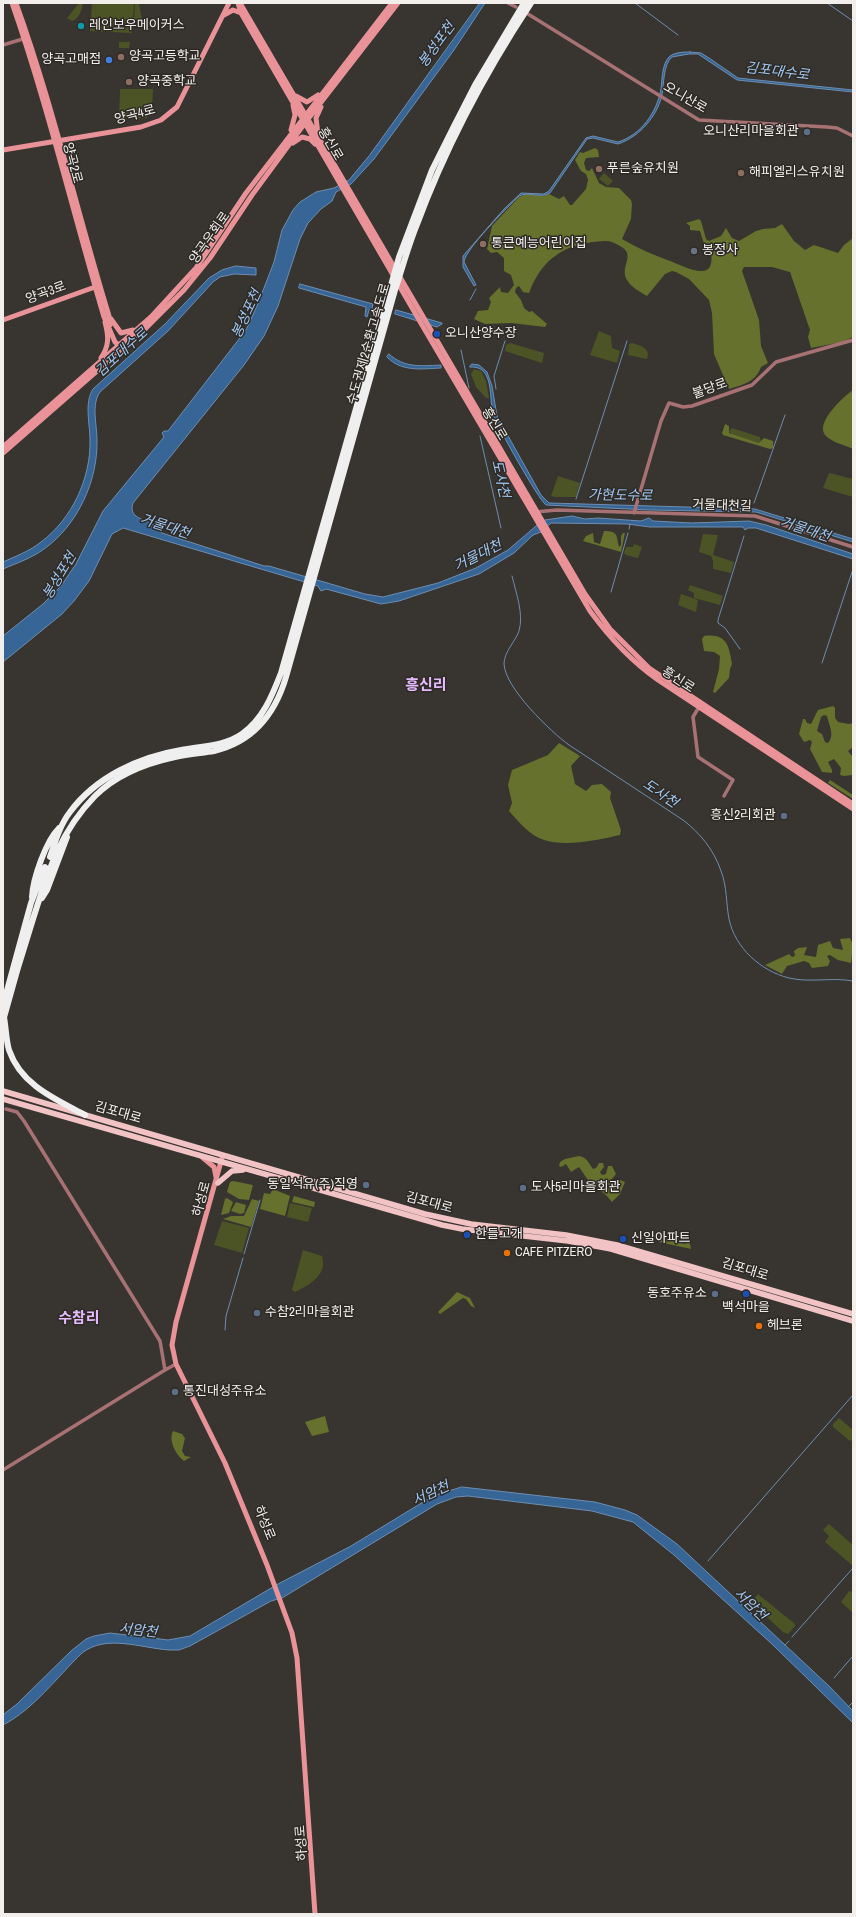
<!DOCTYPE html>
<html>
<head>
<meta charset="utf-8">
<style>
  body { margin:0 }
  #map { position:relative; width:856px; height:1917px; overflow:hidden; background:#38342f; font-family:"Archivo Narrow",sans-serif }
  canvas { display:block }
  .frame { position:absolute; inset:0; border:4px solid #f1eeeb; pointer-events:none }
</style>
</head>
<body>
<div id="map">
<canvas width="856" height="1917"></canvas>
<div class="frame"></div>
</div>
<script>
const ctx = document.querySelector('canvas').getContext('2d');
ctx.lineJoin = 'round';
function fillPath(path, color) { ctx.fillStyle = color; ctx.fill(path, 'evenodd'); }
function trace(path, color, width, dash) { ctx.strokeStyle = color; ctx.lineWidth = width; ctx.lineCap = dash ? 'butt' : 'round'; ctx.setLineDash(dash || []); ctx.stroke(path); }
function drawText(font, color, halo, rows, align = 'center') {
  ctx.font = font + ' "Archivo Narrow","Noto Sans KR",sans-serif'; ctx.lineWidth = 3; ctx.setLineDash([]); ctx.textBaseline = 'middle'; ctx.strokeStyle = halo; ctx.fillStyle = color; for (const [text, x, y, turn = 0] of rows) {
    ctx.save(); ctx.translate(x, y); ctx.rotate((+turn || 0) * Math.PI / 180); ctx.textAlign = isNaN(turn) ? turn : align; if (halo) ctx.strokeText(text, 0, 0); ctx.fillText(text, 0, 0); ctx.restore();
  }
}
fillPath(new Path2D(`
  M79,3H83C82,10 79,19 72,21L67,18Z
  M92,3H134L132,33L90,31Z
  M135,3H139L142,20H134Z
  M119,42H130L129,48H119Z
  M120,89H153L152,112H147V118L119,119Z
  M604,173L613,181L608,186L599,179Z
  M599,331L611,336L612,348L620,351L617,363L590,355Z
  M510,343L544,353L542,363L505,351L506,345Z
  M632,343C641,346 651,348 647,359L628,355L629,344Z
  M474,369L481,371L486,381L489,398H486L476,387L471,374Z
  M732,428L760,437L761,442L759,443L731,434L729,431Z
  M829,473L853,479V497L823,488Z
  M558,476L580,483L576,497H555L551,496Z
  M703,534L718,535L713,555L734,562L731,573L713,569V561L711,556L699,552Z
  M634,544L642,547L638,558L626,555L624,553L626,547H633Z
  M690,585L723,596L720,605L694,598V593L688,590Z
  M681,594L698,600L696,612L678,605Z
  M290,1203L312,1208L308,1222L287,1217Z
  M222,1221L249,1228L242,1253L214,1245Z
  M303,1250L322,1256C328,1274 310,1285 295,1292L292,1290Z
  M839,1418L853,1430V1439L850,1441L833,1427V1424Z
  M829,1524L853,1545V1566L825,1542L829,1536L823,1530Z
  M849,1591L853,1592V1613L841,1602Z
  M758,1594L795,1624V1626L788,1634L783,1632L754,1605L753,1601Z`), '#4c5425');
fillPath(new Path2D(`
  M595,148L598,150L599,157L586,158L584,163L586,170L589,171L592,168L599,183L606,187L619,188L631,200L632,204L631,219L622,239C638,248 653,255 670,261C686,267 719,286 710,248L704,244L700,231L690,230V226L686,223L699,219L701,221L706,239L709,241L721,236L726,228L732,238L739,241L756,231L763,229L775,228L782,224L794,241L805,250L814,245L838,253L844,245L853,238V337L842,342L811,348L808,337L810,330L790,272L772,267H744L742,271L759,320L761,346L768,363L761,367C756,382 742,385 729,389L714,354L712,313L709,300L689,279L676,272L672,271L665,274L647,296C640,292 631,287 627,280C619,266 637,255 620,246C615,243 611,241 605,241C567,243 543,256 529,293L523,292L519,286L516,288L515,292L521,300L524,308L529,312L532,311L547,324L545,327L511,323L485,324L474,319L478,311L488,310L491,302L489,298L500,287L501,292L508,293L514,285L511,275L504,271V258L497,252L491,253L487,249L492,226L519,197L527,194L543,196L549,194L559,199L564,196L570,205H572L586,189L588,180L586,174L581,171L575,160L580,152L583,153Z
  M853,390V449C845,445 834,443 827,437C812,425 843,397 853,390Z
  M725,424L729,426V433L759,443L764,438L773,441V448L770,449L723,435L722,433Z
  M604,531C619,531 616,536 619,547L621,545V536L623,533H625L621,552L583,541L586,536L593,533L594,542L600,544Z
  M704,636C727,633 729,646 732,664L730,669L729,678L715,693L713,692L719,669L720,656L714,652L704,651L702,639Z
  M833,706L835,708V718L838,722L849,724L853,723V747L848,751L853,757V775L844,776L840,775L841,768L834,759L828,762L832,770V773L822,772L810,749L812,742L810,740L804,742L799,734L803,719H805L807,723L811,724L818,710ZM824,715L827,716C829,725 835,735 828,743L825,742L822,734L817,731L821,717Z
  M559,743L580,756L571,766L575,784L586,791L592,785L602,784L611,792L610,798L621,830L620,835C599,840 565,847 544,840C529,835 519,822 509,811L512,803L508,785L512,770L548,755Z
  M830,780L853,795V799L828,783Z
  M850,938L853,945L851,963L838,960L830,955L827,956L830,961L828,966L812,968L809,963L804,961L787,966L782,974L765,965L789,954L792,957L795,956L794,951L798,948L807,947L804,955L816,957L818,945L830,941L833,948L843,950L840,939Z
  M579,1156C587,1157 589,1164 593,1169L596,1168L599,1163H603L604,1167L600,1172L602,1175L606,1174L608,1166H612L616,1174L611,1180L612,1182L620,1180L625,1182L620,1194L612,1202L606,1195L590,1183L579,1167L571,1172L566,1164L561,1167L559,1166L560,1162L565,1159Z
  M233,1181L253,1185L249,1200L239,1199L227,1192L230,1182Z
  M273,1189L290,1196L285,1216L260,1209L264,1193L270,1194Z
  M294,1196L315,1202L314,1207L292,1202Z
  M227,1198L233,1202L229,1213L221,1215L225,1199Z
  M252,1199L259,1201L251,1227L223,1219L231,1216H244Z
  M236,1202L246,1205L244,1213L240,1214L231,1211Z
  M663,1238L685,1244L689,1240L691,1249L659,1242Z
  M457,1292L470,1298L475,1308L471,1306L466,1299L463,1298L440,1314L438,1312Z
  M325,1416L329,1432L312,1436L305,1422Z
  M173,1431L182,1434L185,1438L182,1451L185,1456L191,1457L184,1461C176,1455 168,1440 173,1431Z`), '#65712c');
const water = new Path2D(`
  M480,3H485L454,50L374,159L351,184L336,192L332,201L321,209L308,223L300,239L278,306L264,336L244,365L133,503C128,518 144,519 153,524C157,526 158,531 162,533L264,566H269L365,594L383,597L438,583L476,568L508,550L536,526L545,520L572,516L585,519L598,518L641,521L649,518L653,521L692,523L749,521L766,525L853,554V559L756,528H748L745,530L743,527H650L627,524L551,523L541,532L533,535L514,553L479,574L399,601L381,604L326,589L321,591L318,586L123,528L112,534L89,581L74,601L62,614L3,662V636L43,604L61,586L76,564L103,511L164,437L162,433L164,431H168L246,330L257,306L274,262L282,230L293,210L300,202L316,192L334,188L349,180L369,156Z
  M690,52L701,53L709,58L738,78L853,90V92L737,80L698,54H689L672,57C663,65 664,84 662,95C657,117 639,137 618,144L593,138L587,139L550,193C540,199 529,191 519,196C508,207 465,249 464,262L476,285L474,286L463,267V256L504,209L521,193L544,194L549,191L586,138L593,136L618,142C641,135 657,112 661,89C662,80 662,64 669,57C674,52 684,52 690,52Z
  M236,266L256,268V275L234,274L220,277L213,282L168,331L100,392C91,405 97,424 97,440C98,480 78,525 44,549C32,558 17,563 3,569V562C16,556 30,551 41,542C72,519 91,478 90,440C90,424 84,403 93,389L165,324L209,278L222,270Z
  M300,284L373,304L372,309L369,310L367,317L365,316L366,307L299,288Z
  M396,310L442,323V324L437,327L395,314Z
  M389,354C404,368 421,366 441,365V368C421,369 401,372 387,357Z
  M472,364L479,365L487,372L492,386L497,416L541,495L549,503L755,509L853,539V542L756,512L649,510L546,505C538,499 497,426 493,414C490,401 492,386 486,375C482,368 477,367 470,367Z
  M462,1487L595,1502L625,1510L637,1515L677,1544L830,1687L853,1711V1723L773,1645L674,1555L633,1522L592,1511L468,1496L456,1497L437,1504L282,1598L271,1601L190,1646L179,1650H169C141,1648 106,1634 82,1653C57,1677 34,1709 3,1725V1715L17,1704L71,1651L86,1639L94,1636L110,1633L168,1640L190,1636L278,1584L351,1546L433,1496Z`);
fillPath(water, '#366596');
trace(water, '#6e8eb0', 1);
trace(new Path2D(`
  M635,3L678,35
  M827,3L853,21
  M470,300L476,289
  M461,350L469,388
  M496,389L494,376L505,341
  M480,436L501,528
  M576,499L627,341
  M754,503L785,415
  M629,529L630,524
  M512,576C516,593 524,614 519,631C515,642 504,652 504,664C505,688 551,732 569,745L683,820C700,833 714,850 721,871C727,886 726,903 729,919C735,948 761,971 789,978C810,983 832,977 853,981
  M611,592L628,533
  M740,649L725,628L718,623V620L744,536
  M822,663L853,569
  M244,1254L260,1200
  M225,1330L226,1316L243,1258
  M708,1561L853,1395
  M792,1637L853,1568
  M785,1645L789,1641
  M834,1678L853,1656
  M848,1707L852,1703`), '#6e8eb0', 1);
trace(new Path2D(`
  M508,3L516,7
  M528,14L699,120L827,127L837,128L853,136
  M3,45L26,38
  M535,512L557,510L755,516L853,547
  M634,513L661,421L669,403L683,407L692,406L752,385L776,362L853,340
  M699,707L693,717L698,757L733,780L724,796
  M6,1109L17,1112L24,1121L160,1341L165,1370L176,1364
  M3,1470L165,1370`), '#a87275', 3.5);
trace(new Path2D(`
  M12,3C48,106 73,213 104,317L115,342L120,346
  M16,3C53,105 77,212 109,316L110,325
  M238,3L241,13L422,325L590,611C609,637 631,661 658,680L853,809
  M240,3L585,594L610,629L649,668L853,804
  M224,15L233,10L241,13
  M296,96L307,102L318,95
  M291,130L295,115L293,105
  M318,134L316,118L321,107
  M293,143L302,137L310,139L315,144
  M3,150L141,127L161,120L177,107L229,3
  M111,319L121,333L133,330
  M3,320L95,287
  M101,358C109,346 109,337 105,322
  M3,447L151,317L196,268L246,193L392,3
  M3,453L145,329L184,290L210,258L252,195L305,123L398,3
  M202,1157L214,1167L216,1177
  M222,1158L176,1322L172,1345L176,1364L225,1463L267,1565L292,1633L297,1658L315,1914`), '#e99398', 5);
trace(new Path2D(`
  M3,1091L425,1214L471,1224L566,1235L617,1245L853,1314
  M3,1099L442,1225L462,1229L568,1241L611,1249L853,1321
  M218,1183L232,1171L243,1170`), '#f1c3c5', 5.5);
trace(new Path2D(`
  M50,857C55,842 60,825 70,812C96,777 139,757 181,750C202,746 225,746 242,734C263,719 272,696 281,673L399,257L432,170L454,126L475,85L524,3
  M32,897C33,878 46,841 59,828
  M42,898L47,890L67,837
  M3,1005L31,903L45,867
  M4,1017C6,1028 6,1040 9,1050C21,1085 55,1099 85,1115
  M3,1021C12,987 22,953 33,919C48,872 59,833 95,796C116,775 147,763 175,757C188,754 202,753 214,751C253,742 275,714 286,677L395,290C402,269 408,247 416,227C445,148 485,73 531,3`), '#efefef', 6);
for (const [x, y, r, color] of [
  [81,26,4,"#0f9aa8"],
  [121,57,4,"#8d6e63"],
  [109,60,4,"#3f7fe0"],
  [129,82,4,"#8d6e63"],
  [807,132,4,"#5c6f8a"],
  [599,169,4,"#8d6e63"],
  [741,173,4,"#8d6e63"],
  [483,244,4,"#8d6e63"],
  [694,251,4,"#6b7280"],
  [437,334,4,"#1a4fb4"],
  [784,816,4,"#5c6f8a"],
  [366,1185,4,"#5c6f8a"],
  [523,1188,4,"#5c6f8a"],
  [467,1235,4,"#1a4fb4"],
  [623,1239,4,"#1a4fb4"],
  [507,1253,4,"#e8710a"],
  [715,1294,4,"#5c6f8a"],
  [746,1294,4,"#1a4fb4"],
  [257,1313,4,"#5c6f8a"],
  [759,1326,4,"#e8710a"],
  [175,1392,4,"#5c6f8a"]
]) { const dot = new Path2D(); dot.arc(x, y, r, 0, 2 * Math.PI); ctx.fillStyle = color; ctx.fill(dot); trace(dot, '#2e2a26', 1.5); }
drawText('13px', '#f1eeeb', '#2e2a26', [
  ["레인보우메이커스",89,26],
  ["양곡고등학교",129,57],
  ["양곡고매점",101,60,"right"],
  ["양곡중학교",137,82],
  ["오니산리마을회관",799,132,"right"],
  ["푸른숲유치원",607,169],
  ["해피엘리스유치원",749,173],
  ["통큰예능어린이집",491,244],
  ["봉정사",702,251],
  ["오니산양수장",445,334],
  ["흥신2리회관",776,816,"right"],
  ["동일석유(주)직영",358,1185,"right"],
  ["도사5리마을회관",531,1188],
  ["한들고개",475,1235],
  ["신일아파트",631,1239],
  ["CAFE PITZERO",515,1253],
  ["동호주유소",707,1294,"right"],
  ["백석마을",746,1308,"center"],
  ["수참2리마을회관",265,1313],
  ["헤브론",767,1326],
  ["통진대성주유소",183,1392]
], 'left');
drawText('13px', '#f1eeeb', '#2e2a26', [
  ["오니산로",685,98,30],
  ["양곡4로",135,115,-15],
  ["흥신로",330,144,60],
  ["양곡2로",72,163,75],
  ["양곡우회로",210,238,-55],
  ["양곡3로",46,293,-20],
  ["수도권제2순환고속도로",369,344,-74],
  ["불당로",710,389,-20],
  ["흥신로",494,424,59],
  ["거물대천길",722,506,2],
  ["흥신로",678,680,33],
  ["김포대로",118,1113,16],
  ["하성로",202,1199,-75],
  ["김포대로",429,1203,15],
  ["김포대로",745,1270,17],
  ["하성로",264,1523,68],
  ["하성로",302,1843,-94]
]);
drawText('italic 14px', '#9fc7f2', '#2e2a26', [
  ["봉성포천",437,45,-54],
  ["김포대수로",777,72,7],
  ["봉성포천",247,314,-65],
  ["김포대수로",122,353,-42],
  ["도사천",500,479,77],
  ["가현도수로",620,496,1],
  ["거물대천",165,527,18],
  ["거물대천",805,530,18],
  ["거물대천",478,556,-27],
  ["봉성포천",60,576,-59],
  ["도사천",660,794,34],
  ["서암천",431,1494,-25],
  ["서암천",750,1605,44],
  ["서암천",138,1631,6]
]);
drawText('bold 15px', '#e4bbfd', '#2e2a26', [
  ["흥신리",426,686],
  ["수참리",79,1319]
]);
</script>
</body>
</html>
